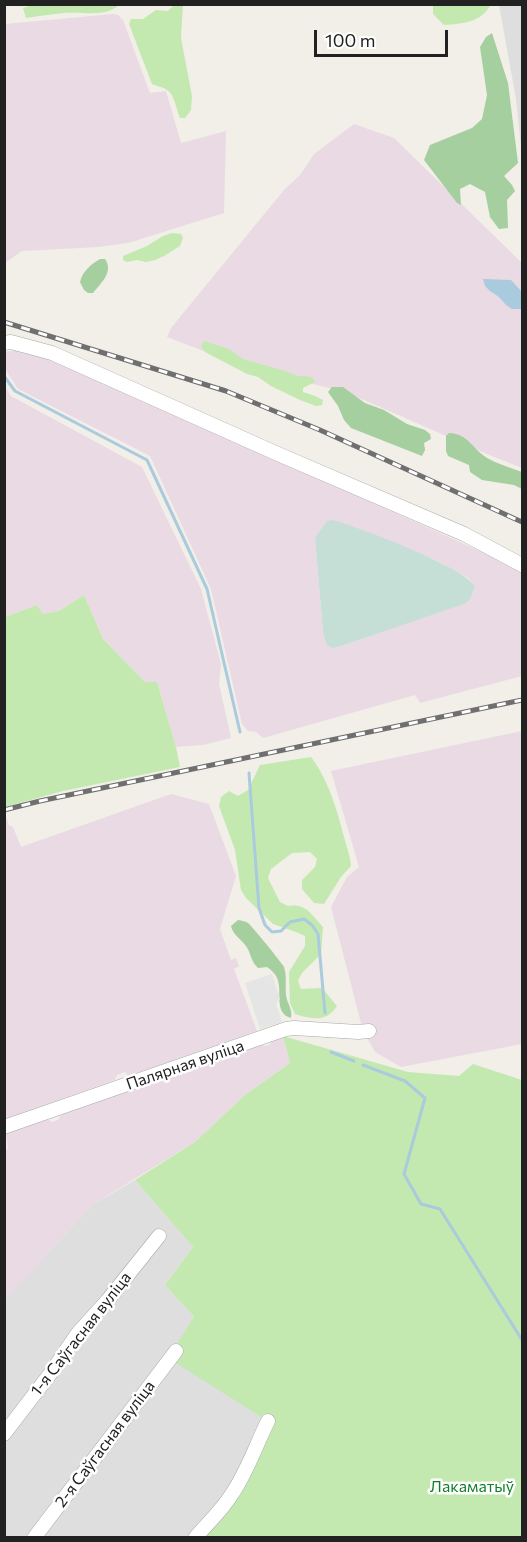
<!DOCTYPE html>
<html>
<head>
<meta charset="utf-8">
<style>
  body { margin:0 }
  #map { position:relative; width:527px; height:1542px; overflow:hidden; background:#f1efe8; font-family:Commissioner,sans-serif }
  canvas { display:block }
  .frame { position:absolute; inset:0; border:6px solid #212121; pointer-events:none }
  .scale { position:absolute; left:314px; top:30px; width:134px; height:27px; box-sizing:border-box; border:3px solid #212121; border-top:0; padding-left:8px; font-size:18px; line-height:21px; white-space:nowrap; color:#212121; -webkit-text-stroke:4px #fff; paint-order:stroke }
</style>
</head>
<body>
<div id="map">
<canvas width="527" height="1542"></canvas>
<div class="frame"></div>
<div class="scale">100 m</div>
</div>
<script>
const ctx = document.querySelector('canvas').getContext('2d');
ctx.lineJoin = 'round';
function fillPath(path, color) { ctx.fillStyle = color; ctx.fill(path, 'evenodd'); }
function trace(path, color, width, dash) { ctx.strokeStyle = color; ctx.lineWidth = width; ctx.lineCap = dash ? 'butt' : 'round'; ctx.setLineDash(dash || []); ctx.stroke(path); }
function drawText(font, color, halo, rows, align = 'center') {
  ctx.font = font + ' Commissioner,sans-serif'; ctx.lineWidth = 5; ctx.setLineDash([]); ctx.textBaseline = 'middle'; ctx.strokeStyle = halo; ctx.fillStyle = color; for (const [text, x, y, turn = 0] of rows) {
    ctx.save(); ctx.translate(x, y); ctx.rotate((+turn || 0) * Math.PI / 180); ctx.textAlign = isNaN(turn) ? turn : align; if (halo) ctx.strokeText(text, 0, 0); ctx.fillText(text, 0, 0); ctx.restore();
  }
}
fillPath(new Path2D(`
  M499,5H522V157L516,99Z
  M135,1180L193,1247L165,1285L194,1317L274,1425L237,1498L201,1537H5L4,1300L92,1205Z`), '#dfdede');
fillPath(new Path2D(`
  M113,14L118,15L123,20L150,93L166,91L181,143L226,131L224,213L128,243L98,247L22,251L5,263V24Z
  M354,124L394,138L522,263V468L487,454L348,393L240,365L167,337L171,328L284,190L300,175L314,154Z
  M25,349L37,352L522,570V676L420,703L415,695L263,738L256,732L248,731L242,724L211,589L150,456L18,389L5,369V352ZM334,520L392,542L436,560L468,578L475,586L470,600L344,645L333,647L323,632L315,538Z
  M4,385L11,396L142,467L201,589L221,664L219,684L231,738L203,745L176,747L157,682H145L103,639L84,595L59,611L43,614L37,605L5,617Z
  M522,731V1044L401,1067L375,1052L363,1031L331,907L347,877L359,867L331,771Z
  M171,794L209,804L236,876L220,929L231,960L236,958L239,966L234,969L257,1031L128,1076L125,1072L117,1075L115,1080L5,1119L4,811L9,825L13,827L21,847Z
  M283,1036L290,1063L245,1095L195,1142L92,1205L5,1300L4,1150L8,1149L6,1133L47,1119L52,1122L58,1120L61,1115L259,1043L264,1046L269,1045L273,1040Z`), '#eadae4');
fillPath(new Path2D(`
  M36,4L119,5C107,17 80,12 64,13C52,14 39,16 26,18L23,8Z
  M175,4L181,5L183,6L181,38L192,96L191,110L185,118H180C176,109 175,95 167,90C163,87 156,86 152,84L129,24L131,19H143L156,10L168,11Z
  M491,4C482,22 463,24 444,25L433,14V5Z
  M172,233L181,234L183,238L180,246L164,256L155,260L146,262L137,260L127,262L123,260V256L147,246L163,236Z
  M204,341L229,349L243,359L285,371L298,376H306L313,378L315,382L303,388V392L315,396L323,400L322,405L316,406L300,400L271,386L258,377L247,374L205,352L201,346Z
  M84,595L103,639L145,682H157L176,747L180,767L63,791L5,807V617L37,605L43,614L59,611Z
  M311,757C333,786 340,824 350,858L351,866L341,877L324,904L314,903L302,889V880L315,867L317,859L310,852L292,853L271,869L268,878L280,902L288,906C306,903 311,914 323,927L321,954L302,973L298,981L301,989L322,988L337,1006C326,1023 312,1019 295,1014L290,1003L289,972L305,946V936L296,932L273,924L246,898L241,890L235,850L219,806L221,797L229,791L238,796L248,790L260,765Z
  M283,1036L408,1072L459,1076L473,1064L522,1080V1537H201L237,1498L274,1425L168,1358L194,1317L165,1285L193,1247L135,1180L195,1142L245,1095L290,1063Z`), '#c3e9b0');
fillPath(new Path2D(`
  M492,33L508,83L518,163L504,176L512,185L515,191L507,200L508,228L499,229L490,217L485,192L470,184L460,189L461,205L457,203L424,160L430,145L472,128L482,119L487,95L480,47L486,37Z
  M100,259H105C114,272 101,283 93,293H88L84,290L80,282C83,271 90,265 100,259Z
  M332,387H343L365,403L384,410L407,424L425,430L430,434L431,439L424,443L425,450L422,456L351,428L344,420L338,406L328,392Z
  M449,433C469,434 471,448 487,458C498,464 511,468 522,472V489L514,485L482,480L470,472L469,465L448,456L446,451V436Z
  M238,920C242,921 245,921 248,923C251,925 282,963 284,967C287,976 285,986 286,995C287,1004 293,1009 291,1018C273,1013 283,991 277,978C275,973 271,970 267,967L258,968C251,962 251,953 246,946C241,939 233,935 231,926Z`), '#a5cf9e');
fillPath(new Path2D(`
  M334,520C362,529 460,565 475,586L470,600L464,604L344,645L333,648L327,645L323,632L315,538L327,521Z`), '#c5dfd7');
fillPath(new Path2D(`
  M272,974L280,999L276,1003L282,1022L260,1029L245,983Z`), '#e5e5e5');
fillPath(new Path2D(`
  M483,279L511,280L522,292V309H512L506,305L499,297L490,291L485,286Z`), '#aacadd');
trace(new Path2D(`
  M4,376L15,391L147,460L207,589L240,732
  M249,773L259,908L265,925L272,932L281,931L290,922L304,919L312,925L318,934L325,1013
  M331,1052L354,1061
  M363,1065L405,1081L425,1098L404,1174L421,1204L440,1209L522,1340`), '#aacadd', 3);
const minor = new Path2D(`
  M4,343L11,342L52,353L278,454L464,534L522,565
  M4,1127L286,1029L294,1028L358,1032L369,1031
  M4,1434L50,1374L78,1333L107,1301L159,1236
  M34,1538L176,1351
  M195,1538C208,1523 222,1510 232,1494C247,1472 256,1445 268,1421`);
trace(minor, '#a8a8a8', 15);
trace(minor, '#fff', 14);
const rail = new Path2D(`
  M4,322L226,391L320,430L522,522
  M4,810L40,801L522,700`);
trace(rail, '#6f6f6f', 5);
trace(rail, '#fff', 3, [9]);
drawText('16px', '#212121', '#fff', [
  ["Палярная вуліца",185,1065,-19],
  ["1-я Саўгасная вуліца",81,1334,-52],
  ["2-я Саўгасная вуліца",105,1444,-53]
]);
drawText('16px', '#0f7f29', '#fff', [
  ["Лакаматыў",472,1487]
]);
</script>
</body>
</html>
